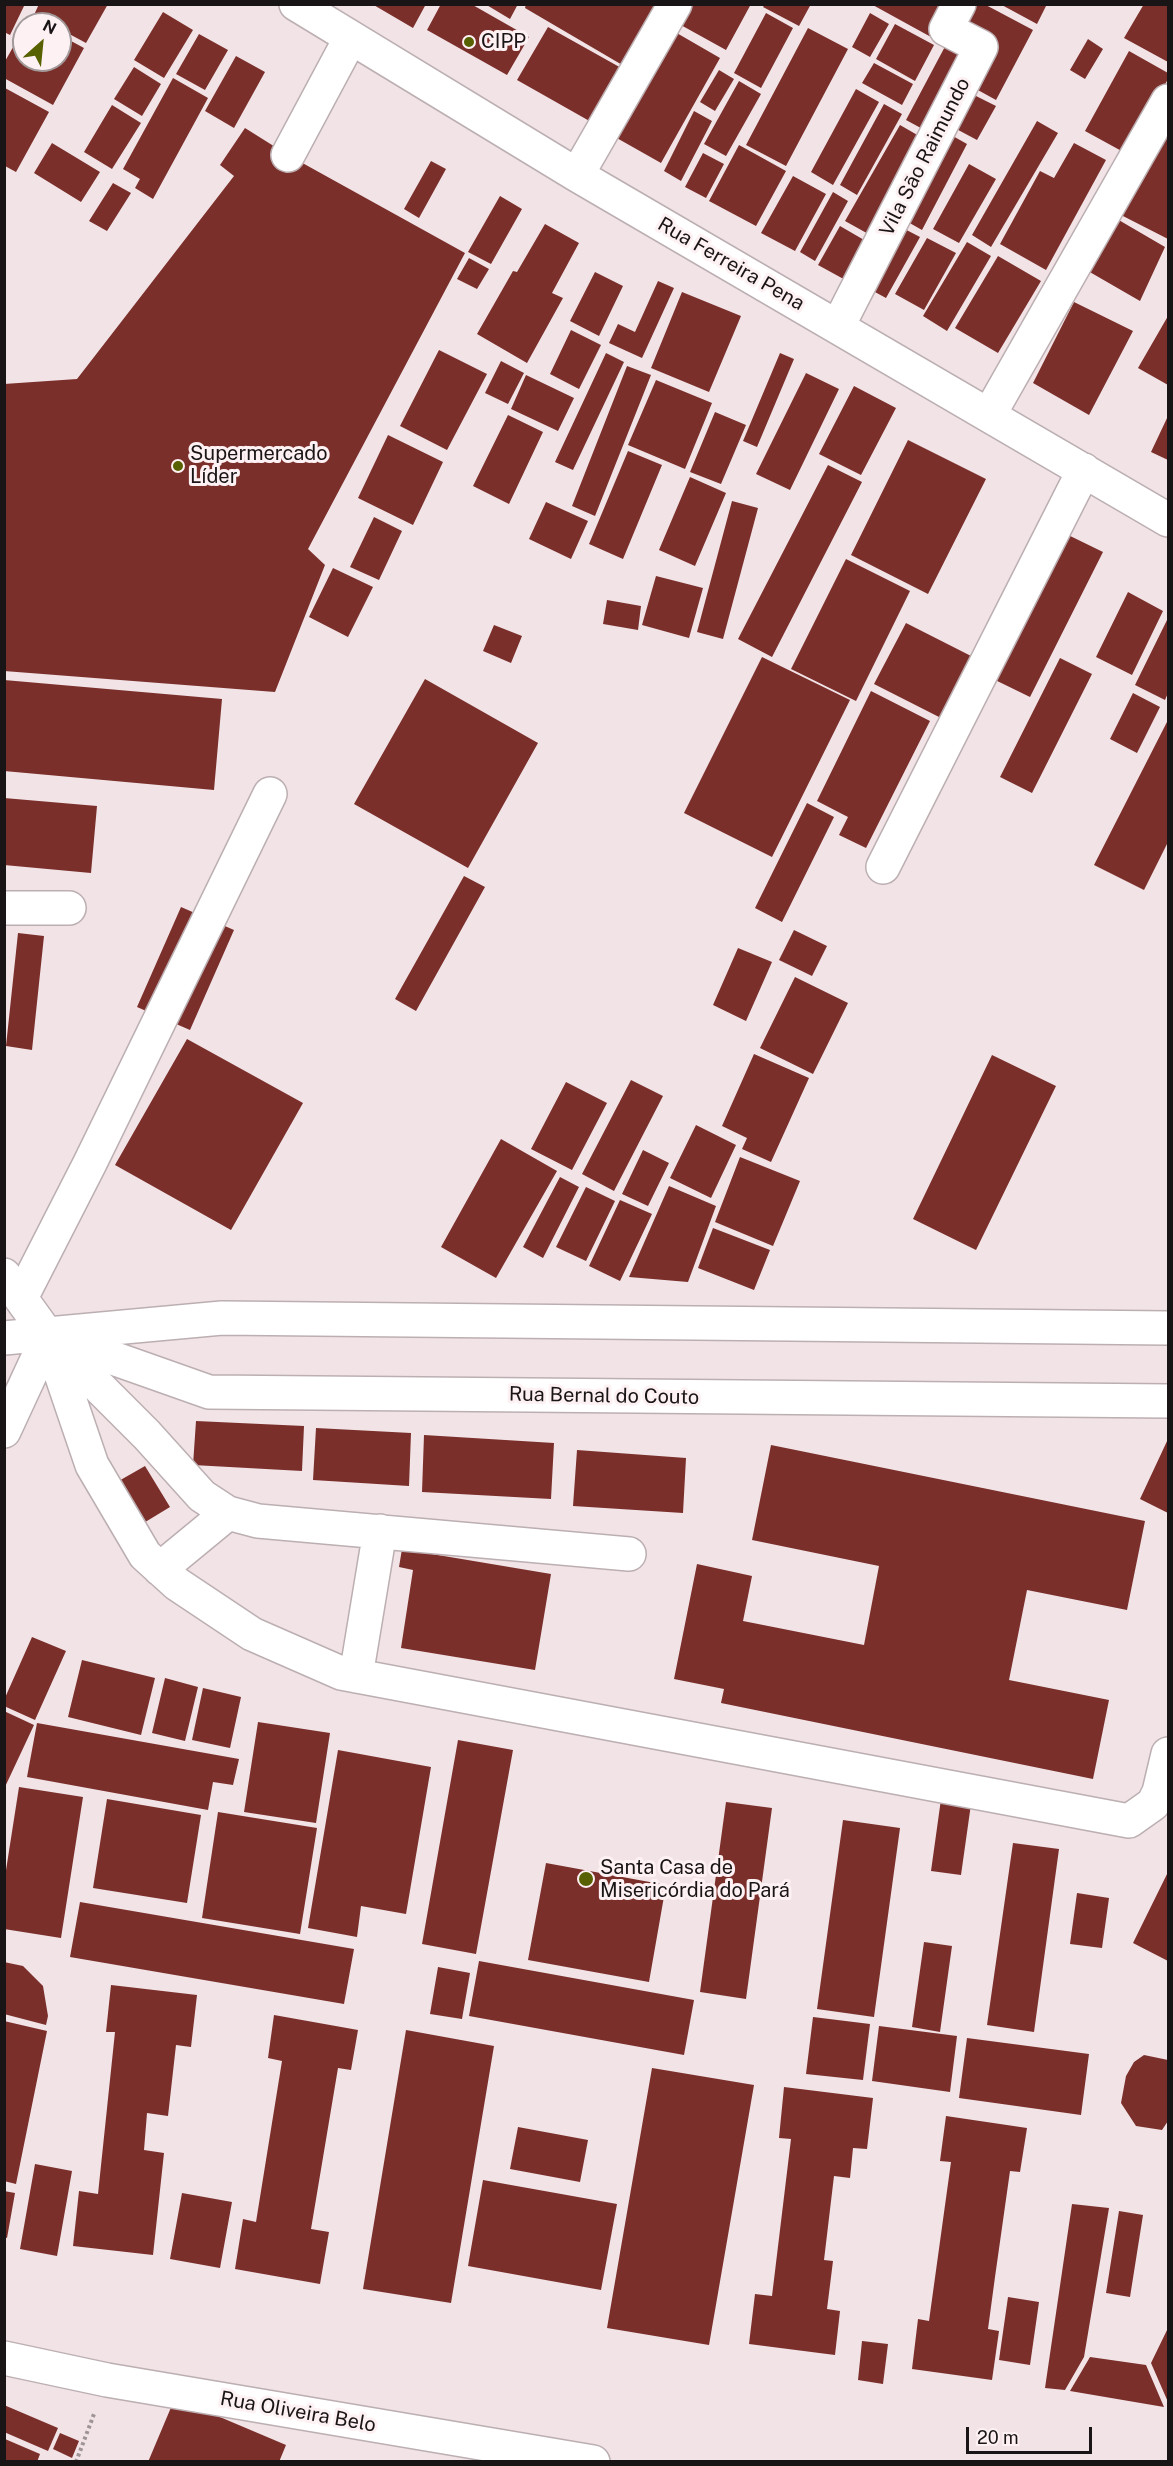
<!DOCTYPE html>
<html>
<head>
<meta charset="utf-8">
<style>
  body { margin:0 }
  #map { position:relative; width:1173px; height:2466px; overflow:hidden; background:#f1e3e6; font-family:"Public Sans",sans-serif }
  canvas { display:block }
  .frame { position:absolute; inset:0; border:6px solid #191415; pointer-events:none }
  .north { position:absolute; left:12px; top:12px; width:60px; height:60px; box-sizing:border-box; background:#fef1f3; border:2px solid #a2999a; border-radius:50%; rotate:27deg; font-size:16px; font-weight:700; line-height:24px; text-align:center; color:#191415 }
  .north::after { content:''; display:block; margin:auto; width:21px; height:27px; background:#586100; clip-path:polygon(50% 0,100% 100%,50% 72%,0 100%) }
  .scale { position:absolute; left:966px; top:2427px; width:126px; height:27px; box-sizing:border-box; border:3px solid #191415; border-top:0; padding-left:8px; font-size:18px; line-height:21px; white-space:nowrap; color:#191415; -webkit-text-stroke:4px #fef1f3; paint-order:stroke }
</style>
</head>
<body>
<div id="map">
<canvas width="1173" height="2466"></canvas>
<div class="frame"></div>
<div class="north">N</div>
<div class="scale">20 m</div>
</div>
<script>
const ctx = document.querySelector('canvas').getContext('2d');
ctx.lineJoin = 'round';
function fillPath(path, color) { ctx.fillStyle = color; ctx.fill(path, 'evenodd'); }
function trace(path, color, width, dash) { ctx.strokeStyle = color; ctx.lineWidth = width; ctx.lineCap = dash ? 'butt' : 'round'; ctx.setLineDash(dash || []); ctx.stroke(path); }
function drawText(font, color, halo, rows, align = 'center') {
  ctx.font = font + ' "Public Sans",sans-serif'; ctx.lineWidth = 6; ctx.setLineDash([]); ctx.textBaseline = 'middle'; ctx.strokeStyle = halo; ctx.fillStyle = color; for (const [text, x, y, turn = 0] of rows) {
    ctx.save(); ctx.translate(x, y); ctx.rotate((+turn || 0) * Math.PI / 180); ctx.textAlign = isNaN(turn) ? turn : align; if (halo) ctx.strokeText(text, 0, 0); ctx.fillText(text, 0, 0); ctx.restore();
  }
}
fillPath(new Path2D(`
  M4,4H25L10,35L4,32Z
  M39,4H108L86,43L60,29V24H51L34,15Z
  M372,4H426L413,28Z
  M441,4H471L529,37L507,75L427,30Z
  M485,4H518L510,19Z
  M526,4H659L624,66L525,8Z
  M689,4H751L726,50L679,24Z
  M765,4H811L799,26L763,7Z
  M871,4H949L931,37Z
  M965,4H984L1033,30L996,100L967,84Z
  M1000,4H1047L1037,24Z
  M1144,4H1168V62L1124,38Z
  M163,12L193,30L164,78L134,60Z
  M766,13L793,28L761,88L734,73Z
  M870,13L889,24L870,57L852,47Z
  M895,24L934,45L915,81L876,59Z
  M548,27L623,69L593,123L517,80Z
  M24,28V60H60V35L84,48L53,105L4,78V63Z
  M808,28L848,49L786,166L746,145Z
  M675,32L720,58L661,163L615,137Z
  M199,34L228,50L205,90L176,74Z
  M949,39L973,53L930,133L906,120Z
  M1088,39L1103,49L1085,79L1070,70Z
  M1129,51L1168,73V79L1127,154L1085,131Z
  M236,56L265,72L234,128L205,111Z
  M874,63L913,84L902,105L862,83Z
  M134,67L161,84L142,116L114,99Z
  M719,70L734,79L715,111L700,102Z
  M173,78L208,98L153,199L135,188L140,179L123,169Z
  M739,81L761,94L726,156L704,144Z
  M5,88L49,112L16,172L5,166Z
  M856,89L879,102L833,185L811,172Z
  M964,90L996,106L977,140L947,124Z
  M884,104L902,114L857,195L840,185Z
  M112,105L141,123L112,169L84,152Z
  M694,111L712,121L681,181L664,171Z
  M1037,121L1058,133L991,247L972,235Z
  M900,125L926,140L872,236L845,221Z
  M245,128L288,155L465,253L308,549L325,565L275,692L4,671V384L77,379L234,176L220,165Z
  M944,131L967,144L922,230L899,217Z
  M1168,132V239L1121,215Z
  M52,143L100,172L81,202L34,173Z
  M1074,143L1106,160L1046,270L1000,244L1040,171L1054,178Z
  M739,145L786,171L756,226L709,201Z
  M703,153L724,164L706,198L685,187Z
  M431,161L446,169L419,218L404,209Z
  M969,164L996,179L959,243L933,229Z
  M793,176L826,194L795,251L761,233Z
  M113,183L131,193L107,231L89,221Z
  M833,192L848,201L815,261L800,252Z
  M500,196L522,209L491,264L468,252Z
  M1117,219L1165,247L1140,301L1088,271Z
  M545,224L579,243L552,293L563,298L527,363L477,334L513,271L517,272Z
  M895,224L920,237L886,298L862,285Z
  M840,226L871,244L849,282L818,265Z
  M927,238L956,253L924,310L895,294Z
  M967,242L991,256L947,331L923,316Z
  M998,256L1041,281L998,353L955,328Z
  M469,258L489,269L477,289L457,279Z
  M595,272L623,286L599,336L570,321Z
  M658,281L674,288L642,358L609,343L618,324L635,332Z
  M682,292L741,316L709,392L651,368Z
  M1074,302L1133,331L1089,415L1033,383Z
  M1168,316V385L1138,368Z
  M571,330L601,345L579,389L550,374Z
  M439,350L487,374L447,450L400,426Z
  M606,353L624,362L573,470L555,462Z
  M780,353L794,359L757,447L743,441Z
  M501,361L524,373L508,404L485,393Z
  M627,366L651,375L595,516L572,506Z
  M806,373L839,389L790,490L756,474Z
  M526,375L574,398L558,431L511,409Z
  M656,380L712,403L685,469L628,445Z
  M854,386L896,408L861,475L819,454Z
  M715,412L746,425L721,484L690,472Z
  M508,415L543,432L509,504L473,486Z
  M1168,416V460L1151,452Z
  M388,435L443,462L413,525L358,498Z
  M908,440L986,479L928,594L851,555Z
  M628,451L662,465L623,559L589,544Z
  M828,465L862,482L772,657L738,639Z
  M690,477L726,493L695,566L659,550Z
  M732,501L758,508L723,639L697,632Z
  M546,502L588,521L571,559L529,539Z
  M374,517L402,531L379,580L350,567Z
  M1062,532L1103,552L1030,697L989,677Z
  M846,559L910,591L856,701L791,669Z
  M333,568L373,587L348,637L309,617Z
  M656,576L703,588L689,638L642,625Z
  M1128,592L1163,611L1132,675L1096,657Z
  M607,600L641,606L638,630L603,624Z
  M1168,618V693L1165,700L1135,685Z
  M906,623L973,657L941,718L874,684Z
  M494,625L522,636L511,663L483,651Z
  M762,657L850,700L772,857L684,813Z
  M1060,658L1092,674L1032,793L1000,777Z
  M425,679L538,743L468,868L354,804Z
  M4,680L222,699L214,790L4,771Z
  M871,691L930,721L866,848L839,835L848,817L817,801Z
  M1133,693L1160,707L1137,753L1110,739Z
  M1168,720V842L1144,890L1094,865Z
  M4,798L97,806L91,873L4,865Z
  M807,803L834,817L782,922L755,908Z
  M464,876L485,887L416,1011L395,999Z
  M181,907L234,930L190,1030L137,1007Z
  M794,930L827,946L812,976L779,960Z
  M18,933L44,936L32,1050L6,1046Z
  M738,948L772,962L746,1021L713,1005Z
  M795,977L848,1003L813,1074L760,1048Z
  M187,1039L303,1103L231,1230L115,1165Z
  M754,1054L809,1078L771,1162L742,1149L747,1138L722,1126Z
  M992,1055L1056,1086L976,1250L913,1219Z
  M631,1080L663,1096L614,1191L582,1174Z
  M566,1082L607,1103L572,1170L531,1149Z
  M696,1125L736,1145L711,1198L670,1178Z
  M501,1139L557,1171L496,1278L441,1247Z
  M643,1150L669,1163L648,1206L622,1194Z
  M740,1157L800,1181L773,1246L715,1222Z
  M560,1177L579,1187L543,1258L523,1247Z
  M669,1186L716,1206L688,1282L629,1277Z
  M586,1187L615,1201L586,1261L556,1247Z
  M620,1200L652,1214L620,1281L589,1266Z
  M713,1228L770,1250L754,1290L698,1268Z
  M196,1421L304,1426L302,1471L193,1465Z
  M316,1428L411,1433L409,1486L313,1480Z
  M424,1435L554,1443L551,1499L422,1492Z
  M1168,1439V1513L1140,1499Z
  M771,1445L1145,1521L1127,1610L1027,1590L1009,1680L1109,1700L1093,1779L721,1703L724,1689L674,1679L697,1564L752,1576L743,1621L864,1645L879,1566L752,1540Z
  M577,1450L686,1458L683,1513L573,1506Z
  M145,1466L170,1507L142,1524L117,1482Z
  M402,1549L551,1574L535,1670L401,1648L413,1570L399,1567Z
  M32,1637L66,1651L35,1720L4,1706V1700Z
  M82,1660L155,1678L141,1735L68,1717Z
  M165,1678L198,1687L185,1741L152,1733Z
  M203,1688L241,1697L230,1748L192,1740Z
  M4,1711L34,1725L4,1789Z
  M258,1722L330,1733L316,1823L244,1812Z
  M37,1723L239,1759L233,1785L213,1782L208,1810L27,1777Z
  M458,1740L513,1750L476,1954L422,1944Z
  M338,1750L431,1767L406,1914L361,1906L357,1937L308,1928Z
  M19,1787L83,1797L61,1938L4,1929V1883Z
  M942,1792L972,1797L961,1875L931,1871Z
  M107,1799L201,1815L187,1903L93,1888Z
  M726,1802L772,1808L746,1999L700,1992Z
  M218,1812L317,1828L300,1934L202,1918Z
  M843,1820L900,1828L874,2017L817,2009Z
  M1013,1843L1059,1849L1034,2032L987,2025Z
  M546,1863L666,1885L649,1982L528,1960Z
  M1168,1872V1961L1133,1943Z
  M1077,1893L1109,1898L1102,1948L1070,1944Z
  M80,1902L354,1949L344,2004L70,1957Z
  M924,1942L952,1946L940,2032L912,2027Z
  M479,1961L694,2000L684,2055L469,2016Z
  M4,1962L23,1966L43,1986L48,2016L46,2025L4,2014Z
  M438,1967L470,1973L462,2019L430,2014Z
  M111,1985L197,1995L191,2047L176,2045L168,2116L147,2113L144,2150L164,2153L153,2255L73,2246L79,2191L98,2194L115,2032H106Z
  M274,2015L358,2030L351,2070L338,2068L311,2229L329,2232L320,2284L235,2269L243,2219L256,2222L282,2061L268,2058Z
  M813,2017L870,2024L863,2080L806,2074Z
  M4,2021L47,2031L16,2184L4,2181Z
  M879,2026L957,2036L950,2092L872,2081Z
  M406,2030L494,2046L451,2303L363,2289Z
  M967,2038L1089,2054L1081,2115L959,2098Z
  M1144,2055L1168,2060V2121L1162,2130L1136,2126L1121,2103L1126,2076L1134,2062Z
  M652,2068L754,2085L709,2345L607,2328Z
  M784,2087L873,2098L867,2149L853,2148L850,2178L834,2176L824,2260L833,2261L827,2309L840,2311L835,2355L749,2344L755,2294L772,2296L791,2139L779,2138Z
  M946,2116L1027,2128L1020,2172L1010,2171L995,2277L988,2329L999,2331L992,2380L912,2369L918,2319L929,2321L951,2162L940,2161Z
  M518,2127L588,2140L580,2182L510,2169Z
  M35,2164L72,2171L57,2256L20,2249Z
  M483,2180L617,2204L601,2290L468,2266Z
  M4,2191L15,2193L7,2238L4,2237Z
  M182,2193L232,2202L220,2268L170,2259Z
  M1072,2204L1109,2208L1084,2357L1065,2390L1045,2388Z
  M1119,2211L1143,2215L1130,2297L1106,2293Z
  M1008,2297L1039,2302L1030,2365L999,2360Z
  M1168,2328V2402L1151,2363Z
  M862,2341L888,2344L883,2384L858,2380Z
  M1090,2357L1146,2365L1164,2407L1070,2391Z
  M175,2398L286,2445L279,2462H148Z
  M4,2405L58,2428L48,2451L4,2432Z
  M60,2433L79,2441L72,2458L53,2449Z
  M5,2439L40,2454L37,2462H5Z`), '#7b2f2b');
const minor = new Path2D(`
  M296,4L577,175L1168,520
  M288,155L350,39
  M577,175L675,4
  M838,326L981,47L946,29L959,4
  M989,415L1168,101
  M883,867L1084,470
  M4,908H69
  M4,1275L48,1336L147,1435L202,1496L228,1513L258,1521L629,1554
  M21,1298L90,1163L270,794
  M48,1336L92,1465L145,1555L177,1584L252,1634L341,1673L1129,1821L1153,1804L1159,1792L1168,1754
  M4,1338L222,1318L1168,1328
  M59,1339L209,1392L1168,1401
  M4,1431L48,1336
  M160,1569L228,1513
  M356,1676L380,1531
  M4,2358L107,2380L593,2462`);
trace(minor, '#bcafb2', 36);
trace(new Path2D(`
  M76,2462L94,2414`), '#9e9395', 4, [3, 3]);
trace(minor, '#fff', 33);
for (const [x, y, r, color] of [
  [469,42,6,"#586100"],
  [178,466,6,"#586100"],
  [586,1879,8,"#586100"]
]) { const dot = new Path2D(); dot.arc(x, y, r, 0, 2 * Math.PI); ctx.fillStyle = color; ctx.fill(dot); trace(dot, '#fef1f3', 2); }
drawText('20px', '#191415', '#fef1f3', [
  ["CIPP",481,42],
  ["Supermercado",190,454],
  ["Líder",190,477],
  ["Santa Casa de",600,1868],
  ["Misericórdia do Pará",600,1891]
], 'left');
drawText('20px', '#191415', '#fef1f3', [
  ["Vila São Raimundo",925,157,-63],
  ["Rua Ferreira Pena",731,264,30],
  ["Rua Bernal do Couto",604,1396,1],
  ["Rua Oliveira Belo",298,2412,10]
]);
</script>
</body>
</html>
